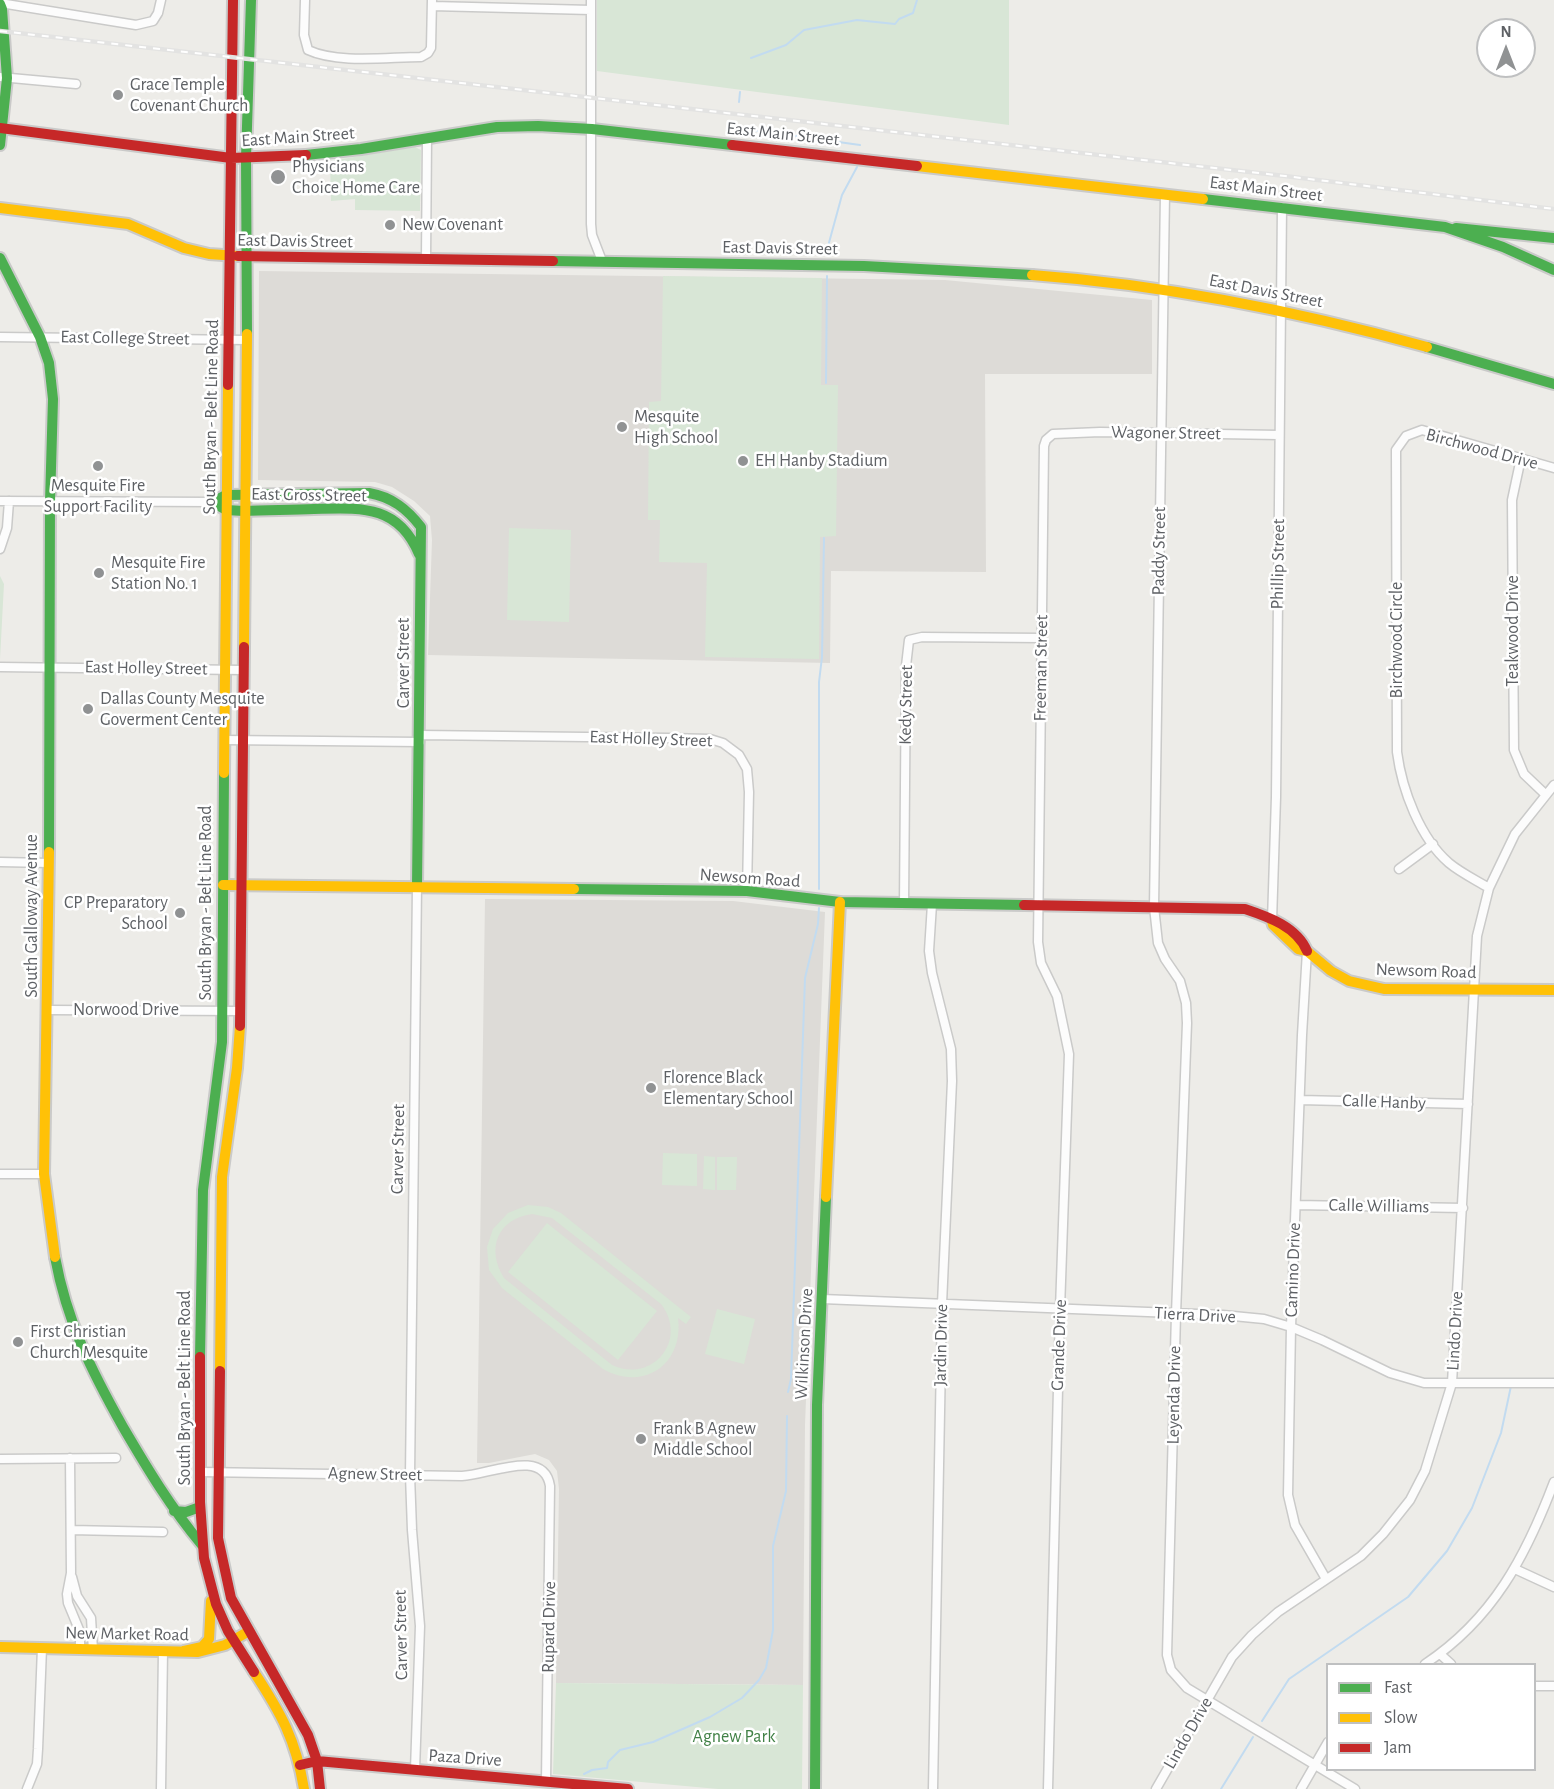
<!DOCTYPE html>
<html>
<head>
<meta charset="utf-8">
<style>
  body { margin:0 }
  #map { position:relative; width:1554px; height:1789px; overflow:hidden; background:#edece8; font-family:"Alegreya Sans",sans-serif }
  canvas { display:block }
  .legend { position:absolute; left:1326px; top:1663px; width:210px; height:108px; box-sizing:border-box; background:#fff; border:2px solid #bfc0c1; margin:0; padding:8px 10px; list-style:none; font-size:18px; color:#5e6165 }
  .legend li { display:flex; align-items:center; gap:12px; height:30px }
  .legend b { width:30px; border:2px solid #bfc0c1 }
  .north { position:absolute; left:1476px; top:18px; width:60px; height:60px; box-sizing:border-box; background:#fff; border:2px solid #bfc0c1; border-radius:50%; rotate:0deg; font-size:16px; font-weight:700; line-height:24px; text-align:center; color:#5e6165 }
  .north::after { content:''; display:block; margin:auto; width:21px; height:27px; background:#909293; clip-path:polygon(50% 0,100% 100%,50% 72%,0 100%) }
</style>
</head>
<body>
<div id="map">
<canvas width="1554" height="1789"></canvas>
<ul class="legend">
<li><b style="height:8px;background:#4caf50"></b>Fast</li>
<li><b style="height:8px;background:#ffc107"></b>Slow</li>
<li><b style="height:8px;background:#c62828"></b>Jam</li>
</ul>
<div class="north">N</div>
</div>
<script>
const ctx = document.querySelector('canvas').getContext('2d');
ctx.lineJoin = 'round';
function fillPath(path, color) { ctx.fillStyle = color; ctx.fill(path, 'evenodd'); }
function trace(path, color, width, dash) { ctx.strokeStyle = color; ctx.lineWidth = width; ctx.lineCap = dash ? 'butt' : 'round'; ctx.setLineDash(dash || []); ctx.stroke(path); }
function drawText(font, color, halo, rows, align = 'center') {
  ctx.font = font + ' "Alegreya Sans",sans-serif'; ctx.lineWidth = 5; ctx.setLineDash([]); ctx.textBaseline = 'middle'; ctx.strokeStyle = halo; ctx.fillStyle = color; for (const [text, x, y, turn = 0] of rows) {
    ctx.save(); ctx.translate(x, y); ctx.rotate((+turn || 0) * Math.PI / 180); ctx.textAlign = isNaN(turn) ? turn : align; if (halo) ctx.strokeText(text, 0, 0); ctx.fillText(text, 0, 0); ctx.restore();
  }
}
fillPath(new Path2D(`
  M259,271L945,280L1152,300V374H985L986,572L831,571L830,663L428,655L432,540L430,516L414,501L392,487L375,482L258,480Z
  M485,899L733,901L825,912L805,1425L803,1685L556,1683L559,1489L557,1471L549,1460L535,1454L489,1463H477Z`), '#dddbd7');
fillPath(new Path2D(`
  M597,0H1009V125L597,71Z
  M415,147L421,150L420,211L355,210V199L331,201L330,161Z
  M663,276L822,278L821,385H838L836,536L820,537L819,659L705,657L707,563L659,562L660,520H648L649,402L661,401Z
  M509,528L571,530L569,622L507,620Z
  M0,576L4,584L0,659Z
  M663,1153L697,1154V1186L662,1185Z
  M704,1156L715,1157V1190L703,1189Z
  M717,1157H737L736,1190H717Z
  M528,1205L548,1207L561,1213L691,1317L686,1324L678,1318C684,1364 644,1392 603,1369L502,1288L489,1270L487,1247L493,1229L508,1213ZM532,1214L552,1218L661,1304C689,1340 652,1384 612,1365L504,1278C486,1249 497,1219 532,1214Z
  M547,1223L657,1311L618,1360L508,1272Z
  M717,1309L755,1319L744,1364L705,1354Z
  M556,1683L803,1685L802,1789H718L553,1774Z`), '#d8e6d6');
trace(new Path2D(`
  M751,58L786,45L804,30L857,20L895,24L899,19L913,13L917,0
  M739,102L740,92
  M738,128L860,145
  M827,250L842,195L857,167
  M826,383L827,276
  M819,889V682L822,657L824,538
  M788,1392L791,1379L805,978L818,924L819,908
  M1262,1721L1289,1679L1408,1597L1447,1551L1472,1508L1501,1433L1511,1386
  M584,1774L592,1770L607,1768L608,1762L620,1750L653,1742L710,1717L742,1698L759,1680L766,1668L773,1630V1546L786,1491L787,1416
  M1221,1789L1253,1737`), '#c2dbf0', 2);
const street = new Path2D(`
  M305,0L304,35L308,50C338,64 388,57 421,57L428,53L431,48L432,0
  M591,0V224L592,235L602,261
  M0,3L136,25L153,21L158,13L161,0
  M432,6L591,10
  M0,77L76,84
  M1165,194L1154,907L1158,943L1165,959L1180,981L1186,1003L1187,1023L1176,1314L1167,1655L1171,1670L1187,1688L1355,1789
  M426,259L427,138
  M0,337L247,340
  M1521,458L1512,500L1514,750L1524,774L1545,794
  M0,501L213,502
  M0,549L7,528L9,501
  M0,667L243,670
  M420,735L669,738L710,739L723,743L739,755L747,769L749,792L747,891
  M224,740L420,742
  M0,862L49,863
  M1399,869L1433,844
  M1489,888C1476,880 1461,873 1449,863C1420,838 1402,790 1397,752L1396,450L1406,436L1422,430L1554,468
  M904,904L906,666L909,640L922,637L1042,638
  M932,904L929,951L932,973L951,1049L952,1081L942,1304L933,1789
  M1272,921L1276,797L1282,207
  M1307,951L1302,1035L1291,1327L1288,1495L1295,1525L1326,1579
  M48,1010L241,1011
  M1300,1100L1468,1104
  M0,1174H44
  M1296,1205L1463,1208
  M822,1299L1223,1315L1264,1319L1291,1327L1322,1340L1390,1373L1424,1383H1554
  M70,1458L71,1573L67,1594L68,1603L80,1632V1650
  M0,1459L116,1458
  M201,1472L462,1476C489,1475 544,1447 550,1486L546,1781
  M71,1530L163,1532
  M1515,1569L1554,1587
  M72,1577L77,1596L91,1618L93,1650
  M1440,1654L1451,1664
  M1425,1664C1493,1619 1526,1556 1554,1482
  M1534,1686H1554
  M415,1770L420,1626L412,1530L410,1475L417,886
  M27,1789L37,1764L38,1749L42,1648
  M161,1789L163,1651
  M1048,1789L1060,1309L1069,1054L1057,996L1041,963L1038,942L1044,446L1046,440L1053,434L1100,432L1279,435
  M1156,1789L1232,1657L1252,1635L1278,1612L1361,1556L1383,1534L1410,1500L1425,1471L1452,1383L1477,936L1489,888L1515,834L1554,785
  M1301,1789L1328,1742`);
const fast = new Path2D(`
  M0,4L2,9L7,78L0,145
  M306,155L361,149L497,127L538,126L592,129L732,145
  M1203,199L1445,227L1503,247L1554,270
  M1456,228L1554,238
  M0,258L40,337L49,363L53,399L50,502L49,852
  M553,261L864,266L1032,275
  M247,334L246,158L251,0
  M1427,347L1554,384
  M213,502L226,495L369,493C392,497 407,509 421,527L417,886
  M219,506L226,510L244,511C267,510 290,510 314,509C360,508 398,504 419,554
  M574,889L747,891L840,902L1024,905
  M55,1257C67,1322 91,1370 123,1427C147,1468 171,1508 202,1545
  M200,1357L203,1190L222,1042L224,773
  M174,1511L186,1512L200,1507
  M815,1789L817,1405L826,1197`);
const slow = new Path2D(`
  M917,166L1203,199
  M0,208L128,224L184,248L209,254L238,256
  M1032,275C1167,285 1297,311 1427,347
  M244,647L247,334
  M224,773L228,385
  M49,852L44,1174L55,1257
  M223,885L574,889
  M1272,921L1273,925L1298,949L1307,951L1331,971L1349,981L1384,989L1554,990
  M826,1197L840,902
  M220,1371L222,1177L237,1068L240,1026
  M0,1647L198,1652L225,1645L249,1631
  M184,1651L202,1647L209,1639L211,1601
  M254,1672C281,1713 296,1740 304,1789`);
const jam = new Path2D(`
  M0,128L231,158L306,155
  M732,145L917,166
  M238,256L553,261
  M228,385L233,0
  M1024,905L1245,909C1269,917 1297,927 1307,951
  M240,1026L244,647
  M200,1357V1502L204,1558L216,1604L228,1631L254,1672
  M220,1371L218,1538L231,1598L308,1735L317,1761L320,1789
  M300,1765L317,1761L628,1789`);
trace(street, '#cacac9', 11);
trace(fast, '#cacac9', 14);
trace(slow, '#cacac9', 14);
trace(jam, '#cacac9', 14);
trace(street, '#fcfcfc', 8);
trace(fast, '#4caf50', 10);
trace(slow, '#ffc107', 10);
trace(jam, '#c62828', 10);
const rail = new Path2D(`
  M0,31L1285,176L1554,209`);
trace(rail, '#e3e3e2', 4.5);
trace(rail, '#fff', 2, [7]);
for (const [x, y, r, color] of [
  [118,95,6,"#909293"],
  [278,177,8,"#909293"],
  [390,225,6,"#909293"],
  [622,427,6,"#909293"],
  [743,461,6,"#909293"],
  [98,466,6,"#909293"],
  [99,573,6,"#909293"],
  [88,709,6,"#909293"],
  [180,913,6,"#909293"],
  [651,1088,6,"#909293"],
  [18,1342,6,"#909293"],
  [641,1439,6,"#909293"]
]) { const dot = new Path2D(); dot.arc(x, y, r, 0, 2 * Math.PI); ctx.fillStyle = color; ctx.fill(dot); trace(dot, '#fff', 2); }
drawText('18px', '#5e6165', '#fff', [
  ["Grace Temple",130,85],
  ["Covenant Church",130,106],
  ["Physicians",292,167],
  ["Choice Home Care",292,188],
  ["New Covenant",402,225],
  ["Mesquite",634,417],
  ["High School",634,438],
  ["EH Hanby Stadium",755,461],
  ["Mesquite Fire",98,486,"center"],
  ["Support Facility",98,507,"center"],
  ["Mesquite Fire",111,563],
  ["Station No. 1",111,584],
  ["Dallas County Mesquite",100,699],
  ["Goverment Center",100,720],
  ["CP Preparatory",168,903,"right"],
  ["School",168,924,"right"],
  ["Florence Black",663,1078],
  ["Elementary School",663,1099],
  ["First Christian",30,1332],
  ["Church Mesquite",30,1353],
  ["Frank B Agnew",653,1429],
  ["Middle School",653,1450]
], 'left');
drawText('18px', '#5e6165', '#fff', [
  ["East Main Street",783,134,6],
  ["East Main Street",298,137,-4],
  ["East Main Street",1266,189,7],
  ["East Davis Street",295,241,1],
  ["East Davis Street",780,248,1],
  ["East Davis Street",1266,291,11],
  ["East College Street",125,338,1],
  ["South Bryan - Belt Line Road",211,417,-89],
  ["Wagoner Street",1166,433,1],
  ["Birchwood Drive",1482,449,15],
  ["East Gross Street",309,495,1],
  ["Paddy Street",1159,551,-89],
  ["Phillip Street",1278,564,-89],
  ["Teakwood Drive",1513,631,-90],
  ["Birchwood Circle",1397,640,-90],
  ["Carver Street",404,663,-90],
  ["East Holley Street",146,668,1],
  ["Freeman Street",1041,668,-89],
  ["Kedy Street",906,705,-89],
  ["East Holley Street",651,739,2],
  ["Newsom Road",750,878,4],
  ["South Bryan - Belt Line Road",206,903,-90],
  ["South Galloway Avenue",32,916,-90],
  ["Newsom Road",1426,971,2],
  ["Norwood Drive",126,1010],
  ["Calle Hanby",1384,1102,2],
  ["Carver Street",398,1149,-89],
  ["Calle Williams",1379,1206,1],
  ["Camino Drive",1293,1270,-88],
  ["Tierra Drive",1195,1315,3],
  ["Lindo Drive",1455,1331,-87],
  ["Wilkinson Drive",804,1344,-87],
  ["Jardin Drive",941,1345,-89],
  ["Grande Drive",1059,1345,-88],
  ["South Bryan - Belt Line Road",185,1388,-90],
  ["Leyenda Drive",1174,1395,-89],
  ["Agnew Street",375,1474,1],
  ["Rupard Drive",549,1627,-89],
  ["New Market Road",127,1634,1],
  ["Carver Street",401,1635,-91],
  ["Lindo Drive",1188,1733,-60],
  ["Paza Drive",465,1758,4]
]);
drawText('18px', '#418146', '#fff', [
  ["Agnew Park",734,1737]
]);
</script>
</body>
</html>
